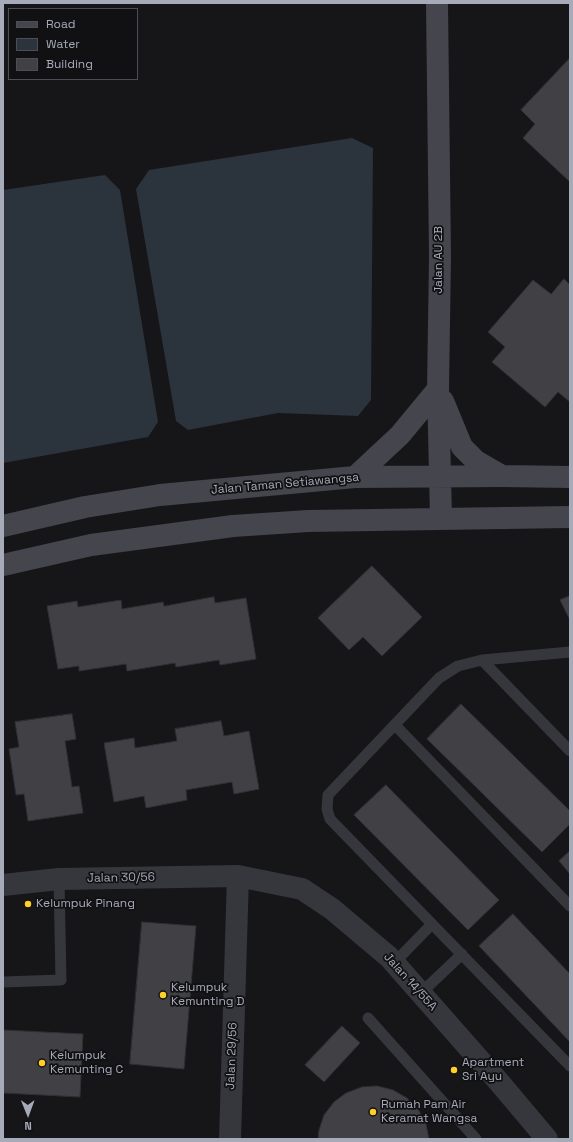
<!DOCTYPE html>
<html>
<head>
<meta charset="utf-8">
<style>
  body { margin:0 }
  #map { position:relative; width:573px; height:1142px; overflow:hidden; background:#161618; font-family:"Space Grotesk",sans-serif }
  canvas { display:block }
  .frame { position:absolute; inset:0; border:4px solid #a7aab9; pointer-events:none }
  .legend { position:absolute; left:8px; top:8px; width:130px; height:72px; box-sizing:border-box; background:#111113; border:1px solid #4d4e55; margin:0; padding:5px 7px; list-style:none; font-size:12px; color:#a7aab9 }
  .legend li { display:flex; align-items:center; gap:8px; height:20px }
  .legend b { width:20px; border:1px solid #4d4e55 }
  .north { position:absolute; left:8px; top:1094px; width:40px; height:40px; -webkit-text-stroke:3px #111113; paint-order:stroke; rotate:179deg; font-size:11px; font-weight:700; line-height:16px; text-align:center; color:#a7aab9 }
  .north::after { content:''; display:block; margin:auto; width:14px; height:18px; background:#a7aab9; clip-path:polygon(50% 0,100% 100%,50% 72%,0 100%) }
</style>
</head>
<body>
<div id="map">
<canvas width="573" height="1142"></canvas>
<div class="frame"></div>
<ul class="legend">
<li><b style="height:5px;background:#44454d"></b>Road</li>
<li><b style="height:11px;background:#2b333d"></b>Water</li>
<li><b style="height:11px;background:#404045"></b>Building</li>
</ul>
<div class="north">N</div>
</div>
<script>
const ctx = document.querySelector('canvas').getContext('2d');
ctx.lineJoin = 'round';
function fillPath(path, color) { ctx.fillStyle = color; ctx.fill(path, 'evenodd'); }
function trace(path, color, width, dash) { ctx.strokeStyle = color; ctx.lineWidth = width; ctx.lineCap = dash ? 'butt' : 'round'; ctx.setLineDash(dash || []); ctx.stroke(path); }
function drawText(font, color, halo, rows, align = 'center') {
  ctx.font = font + ' "Space Grotesk",sans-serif'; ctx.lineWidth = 3.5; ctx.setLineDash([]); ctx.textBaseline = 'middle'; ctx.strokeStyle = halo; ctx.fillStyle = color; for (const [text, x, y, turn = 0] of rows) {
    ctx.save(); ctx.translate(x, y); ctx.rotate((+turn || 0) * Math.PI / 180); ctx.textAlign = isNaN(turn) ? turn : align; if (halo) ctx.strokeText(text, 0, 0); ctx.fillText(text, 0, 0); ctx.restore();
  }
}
fillPath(new Path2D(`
  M352,138L373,148L371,400L358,416L278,413L188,430L176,421L136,189L149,170Z
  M105,175L120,190L158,422L148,437L3,463V190Z`), '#2b333d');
const building = new Path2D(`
  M570,58V182L523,138L535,124L521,110Z
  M564,279L570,285V402L558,392L545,407L492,362L505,347L488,332L533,280L551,294Z
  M372,566L422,617L382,656L363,637L349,650L318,618Z
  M570,596V620L560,600Z
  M214,597L215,603L246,598L256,659L220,665L219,660L176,667L175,663L127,671L126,664L79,671V666L58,669L47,606L77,601L78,607L121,600L122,609L163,602L164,606Z
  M461,704L570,811V824L542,852L427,739Z
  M72,714L76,739L65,741L72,787L79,786L83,813L28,821L24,794L16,795L9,749L19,747L15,722Z
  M221,721L224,736L249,731L259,789L234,794L232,782L186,790L187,800L146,808L144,796L114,802L104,743L134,738L135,748L177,741L175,729Z
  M386,785L499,900L468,930L354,815Z
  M570,851V874L559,861Z
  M513,914L570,974V1042L479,946Z
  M142,922L196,926L184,1069L130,1064Z
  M342,1026L360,1043L324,1082L305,1065Z
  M3,1030L83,1034L80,1097L3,1093Z
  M377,1086L393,1090L407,1098L418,1109L426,1124L429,1139H318L319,1130L324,1115L334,1102L346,1093L362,1087Z`);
fillPath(building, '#404045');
trace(building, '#303034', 1);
trace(new Path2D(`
  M570,652L482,660L458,666L439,678L328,795L327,809L330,819L570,1066
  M482,660L570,751
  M395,725L570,906
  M394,963L432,924
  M3,982L61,980L59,879
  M421,993L462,954
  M368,1018L476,1139`), '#36373d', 11);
trace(new Path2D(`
  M3,885L59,879L238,876L302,889L332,909L389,957L499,1082L547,1139
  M230,1139L238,876`), '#36373d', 22);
trace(new Path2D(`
  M437,3L440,257L438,389L441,518
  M443,401L462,447L476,461L502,476
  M355,477L400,435L438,389
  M3,526L85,507L160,495L355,477L503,476L570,477
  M3,565L91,545L233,526L308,521L570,517`), '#44454d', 22);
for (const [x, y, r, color] of [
  [28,904,4,"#ffd027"],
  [163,995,4,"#ffd027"],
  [42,1063,4,"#ffd027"],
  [454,1070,4,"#ffd027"],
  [373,1112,4,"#ffd027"]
]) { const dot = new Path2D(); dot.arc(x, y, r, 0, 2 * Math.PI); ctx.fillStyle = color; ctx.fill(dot); trace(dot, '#111113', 1.5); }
drawText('12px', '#a7aab9', '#111113', [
  ["Jalan AU 2B",439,260,-90],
  ["Jalan Taman Setiawangsa",285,484,-5],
  ["Jalan 30/56",121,878,-1],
  ["Jalan 14/55A",410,982,48],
  ["Jalan 29/56",232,1056,-88]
]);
drawText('12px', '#a7aab9', '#111113', [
  ["Kelumpuk Pinang",36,904],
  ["Kelumpuk",171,988],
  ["Kemunting D",171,1002],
  ["Kelumpuk",50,1056],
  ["Kemunting C",50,1070],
  ["Apartment",462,1063],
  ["Sri Ayu",462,1077],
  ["Rumah Pam Air",381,1105],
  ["Keramat Wangsa",381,1119]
], 'left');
</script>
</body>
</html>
